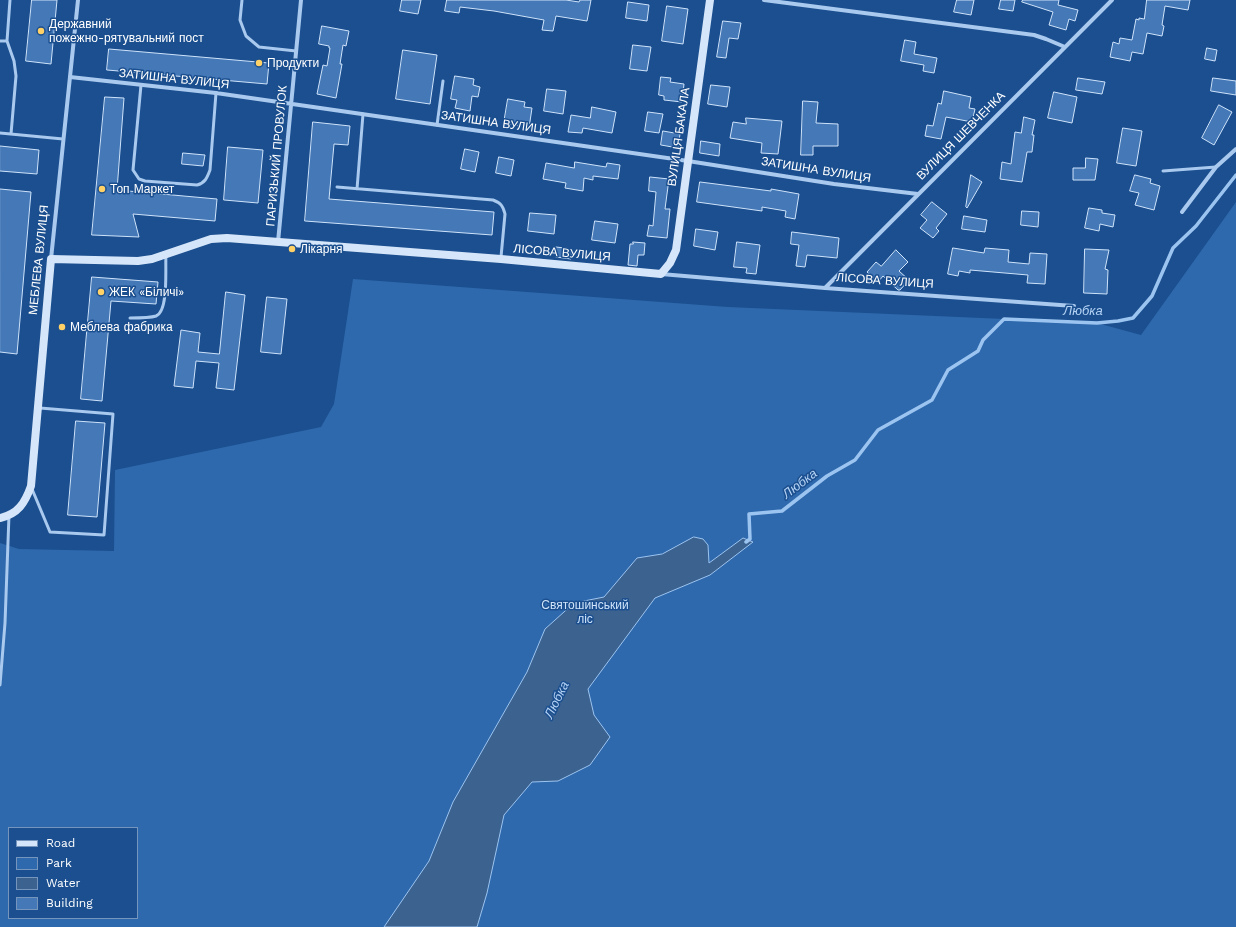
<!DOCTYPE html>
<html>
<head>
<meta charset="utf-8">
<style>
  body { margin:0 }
  #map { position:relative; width:1236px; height:927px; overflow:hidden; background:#1b4f8f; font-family:"Work Sans",sans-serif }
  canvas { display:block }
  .legend { position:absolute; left:8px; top:827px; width:130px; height:92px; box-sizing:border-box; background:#1b4f8f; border:1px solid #7695bc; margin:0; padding:5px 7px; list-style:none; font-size:12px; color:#fff }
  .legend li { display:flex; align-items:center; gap:8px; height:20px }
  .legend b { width:20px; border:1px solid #7695bc }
</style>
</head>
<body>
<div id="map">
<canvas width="1236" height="927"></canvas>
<ul class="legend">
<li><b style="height:5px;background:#d6e6fa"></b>Road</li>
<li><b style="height:11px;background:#2e69ad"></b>Park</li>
<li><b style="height:11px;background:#3c6290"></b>Water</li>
<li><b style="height:11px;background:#4478b7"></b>Building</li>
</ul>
</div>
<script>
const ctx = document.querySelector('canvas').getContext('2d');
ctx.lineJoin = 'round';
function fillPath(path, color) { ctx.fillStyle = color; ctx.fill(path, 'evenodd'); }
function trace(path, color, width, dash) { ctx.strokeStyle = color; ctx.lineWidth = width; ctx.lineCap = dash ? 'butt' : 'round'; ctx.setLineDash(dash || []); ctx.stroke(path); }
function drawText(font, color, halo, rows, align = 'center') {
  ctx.font = font + ' "Work Sans",sans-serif'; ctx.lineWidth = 3; ctx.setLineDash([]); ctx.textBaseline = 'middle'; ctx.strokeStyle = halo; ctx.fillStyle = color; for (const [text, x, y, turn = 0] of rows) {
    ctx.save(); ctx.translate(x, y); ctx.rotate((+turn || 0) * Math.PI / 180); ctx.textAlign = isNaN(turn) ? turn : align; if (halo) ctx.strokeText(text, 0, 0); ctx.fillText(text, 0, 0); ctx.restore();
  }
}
fillPath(new Path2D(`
  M1236,202V927H0V543L19,549L114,551L115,470L321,427L334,404L353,279L728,307L1097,323L1141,335ZM9,828H137V918H9Z`), '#2e69ad');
const water = new Path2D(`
  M694,537L703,539L708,545L709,563L743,538L753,542L710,575L655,598L588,689L594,715L610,737L590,765L558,781L532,782L504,815L487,893L477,927H384L429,861L453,802L527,672L545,629L574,603L604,597L637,558L662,554Z`);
fillPath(water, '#3c6290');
trace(water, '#9cc4f0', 1);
trace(new Path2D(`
  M746,542L750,539L749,514L782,511L827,476L855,460L878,430L932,400L948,370L978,351L983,340L1004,319L1097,323L1118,321L1133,318L1152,296L1173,248L1196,226L1236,175`), '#9cc4f0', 3.5);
const building = new Path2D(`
  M32,0H57L51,64L26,61Z
  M402,0H421L418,14L400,11Z
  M447,0H566L579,2L580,0H591L587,21L556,16L553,31L542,30L544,20L494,11L460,7L459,13L445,11Z
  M957,0H974L971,15L954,12Z
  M1001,0H1015L1013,11L999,9Z
  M1023,0H1059L1058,5L1078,10L1075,21L1069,19L1066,30L1049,25L1053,12L1022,2Z
  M1147,0H1190L1188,10L1165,6L1162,25L1164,26L1162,36L1147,33L1143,54L1132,52L1130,61L1110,57L1113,42L1119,44L1120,38L1132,40L1136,19L1139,20V18L1144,19Z
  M628,2L649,5L647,21L626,18Z
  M667,6L688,9L683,44L662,41Z
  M723,21L741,23L738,39L729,38L726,58L717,57Z
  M322,26L349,31L346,46L343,45L340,64H342L336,98L317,94L323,65L327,66L330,48H329V46L319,44Z
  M905,40L916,42L914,54L937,58L934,73L923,71L924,65L901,61Z
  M633,45L651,47L647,71L630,69Z
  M1207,48L1217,50L1215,61L1205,59Z
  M109,49L269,63L267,84L107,70Z
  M403,50L437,55L430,104L396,99Z
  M455,76L474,79L473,85L480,87L478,97L472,96L470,111L455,108L457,100L451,99Z
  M661,77L671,78L670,82L684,84L682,102L664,100V96L659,95Z
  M1078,78L1105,82L1102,94L1076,90Z
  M1213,78L1236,81V95L1211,91Z
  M711,85L730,87L727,107L708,104Z
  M547,89L566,91L563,114L544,111Z
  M944,91L971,97L969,108L975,109L972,122L946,117L941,139L925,136L927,125L933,126L938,103L941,104Z
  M1054,92L1077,97L1072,123L1048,118Z
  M105,97L124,98L117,190L217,199L215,221L133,214L139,237L92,235Z
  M508,99L525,102L524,107L532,108L529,128L504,123Z
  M803,101L818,102L816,123L838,124V146H813V155H801Z
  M1219,105L1232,112L1214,145L1202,138Z
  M592,107L616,112L612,133L583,128L582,133L568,132L571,115L590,118Z
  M648,112L663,114L659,133L645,131Z
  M1024,117L1035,120L1032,135H1034L1032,152H1027L1022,182L1000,179L1002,162L1011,164L1015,132L1021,133Z
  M746,118L782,121L778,154L761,153L762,143L730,138L733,122L746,124Z
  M313,122L350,126L348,145L334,144L329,199L494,212L492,235L305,221Z
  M1123,128L1142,131L1136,166L1117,163Z
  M663,131L680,134L678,148L661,145Z
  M701,141L720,144L719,156L700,153Z
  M0,146L39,150L37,174L0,171Z
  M228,147L263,150L258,203L224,200Z
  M465,149L479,152L475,172L461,169Z
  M183,153L205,155L203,166L182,164Z
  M499,157L514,160L511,176L496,173Z
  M1086,158L1098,159L1095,180H1073V168H1085Z
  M575,162L606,167L607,163L620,165L618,179L593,176V180L584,178L583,191L565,188L566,183L543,179L546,163L574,168Z
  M971,175L982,182L967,208L966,207Z
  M1135,175L1151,179L1150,183L1160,186L1154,210L1135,205L1139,193L1130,191Z
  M650,177L669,179L665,209H670L667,238L647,236L649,225L653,226L656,192L649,191Z
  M700,182L771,191V189L799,194L795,219L785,217L786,211L762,207V211L697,202Z
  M0,189L31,192L17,354L0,352Z
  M932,202L947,214L936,228L939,231L933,238L920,228L927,220L921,215Z
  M1089,208L1102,210V213L1115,215L1113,227L1100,224L1099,231L1085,228Z
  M1022,211L1039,212L1038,227L1021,225Z
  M530,213L556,215L554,234L528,231Z
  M964,216L987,220L985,232L962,229Z
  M595,221L618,224L615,243L592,240Z
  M696,229L718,232L715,250L694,246Z
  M792,232L839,238L837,258L807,255L805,267L796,266L799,245L791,244Z
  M633,242L645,243L644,255H638L637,266L628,265L630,244H633Z
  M737,242L760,245L756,274L746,273L747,268L734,267Z
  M556,247L572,249L571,259L556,257Z
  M953,248L984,253L985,248L1009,250L1008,262L1029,264L1030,253L1047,254L1045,284L1027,283L1028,275L970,270V273L959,271L958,276L948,274Z
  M1085,249L1109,250L1105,269L1108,270L1107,294L1084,293Z
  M896,250L908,262L899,271L909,280L900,290H898L883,276L878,282L867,272L876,262L881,266Z
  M92,277L158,282L156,304L111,301L102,401L81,399Z
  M226,292L245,295L234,390L216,388L219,363L196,361L193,388L174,386L181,330L200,333L198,352L219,354Z
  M267,297L287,299L281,354L261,352Z
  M76,421L105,423L97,517L68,515Z`);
fillPath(building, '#4478b7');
trace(building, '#cfe3fa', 1);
trace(new Path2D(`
  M10,0L7,41L14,61L16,76L11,134
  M242,0L240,20L246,36L259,47L296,51
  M0,41H7
  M141,85L133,170L139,179L145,181L197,185C205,183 207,178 210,170L216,93
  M437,125L443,81
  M0,133L63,139
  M1163,171L1216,167
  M337,187L493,200C501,203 503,206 505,214L501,257
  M357,189L363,114
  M130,318C137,318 150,318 156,316C169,311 165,267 166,255
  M32,489L50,532L104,535L113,414L40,408
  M0,685L5,623L9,515`), '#a9c9ee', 3);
trace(new Path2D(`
  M764,0L1034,35L1046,39L1065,47
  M70,77L216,93L688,161L834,184L918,194
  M1182,212L1216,167L1236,149
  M278,242L301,0
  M51,259L78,0
  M661,274L825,288L1074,306
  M825,288L1112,0`), '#a9c9ee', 4);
trace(new Path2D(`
  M0,518C18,514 25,503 31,486L51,259L138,261L152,259L211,239L227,238L501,259L661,274L670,263L676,250L710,0`), '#d6e6fa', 8);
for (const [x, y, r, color] of [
  [41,31,4,"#ffd166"],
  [259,63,4,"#ffd166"],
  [102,189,4,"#ffd166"],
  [292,249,4,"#ffd166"],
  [101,292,4,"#ffd166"],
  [62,327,4,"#ffd166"]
]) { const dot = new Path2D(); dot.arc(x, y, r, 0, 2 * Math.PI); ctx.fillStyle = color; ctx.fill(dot); trace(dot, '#1b4f8f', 1.5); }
drawText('12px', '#fff', '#1b4f8f', [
  ["Державний",49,24],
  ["пожежно-рятувальний пост",49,38],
  ["Продукти",267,63],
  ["Топ Маркет",110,189],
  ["Лікарня",300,249],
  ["ЖЕК «Біличі»",109,292],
  ["Меблева фабрика",70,327]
], 'left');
drawText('12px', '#fff', '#1b4f8f', [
  ["ЗАТИШНА ВУЛИЦЯ",174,79,6],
  ["ЗАТИШНА ВУЛИЦЯ",496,123,8],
  ["ВУЛИЦЯ ШЕВЧЕНКА",961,136,-45],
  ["ВУЛИЦЯ БАКАЛА",679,137,-82],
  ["ПАРИЗЬКИЙ ПРОВУЛОК",277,156,-85],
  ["ЗАТИШНА ВУЛИЦЯ",816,170,9],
  ["ЛІСОВА ВУЛИЦЯ",562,253,5],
  ["МЕБЛЕВА ВУЛИЦЯ",39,260,-84],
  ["ЛІСОВА ВУЛИЦЯ",885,281,4]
]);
drawText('12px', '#cfe3fa', '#1b4f8f', [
  ["Святошинський",585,605],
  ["ліс",585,619]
]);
drawText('italic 13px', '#b5d3f5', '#1b4f8f', [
  ["Любка",1083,311],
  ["Любка",800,484,-37],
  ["Любка",557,700,-64]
]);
</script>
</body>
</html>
